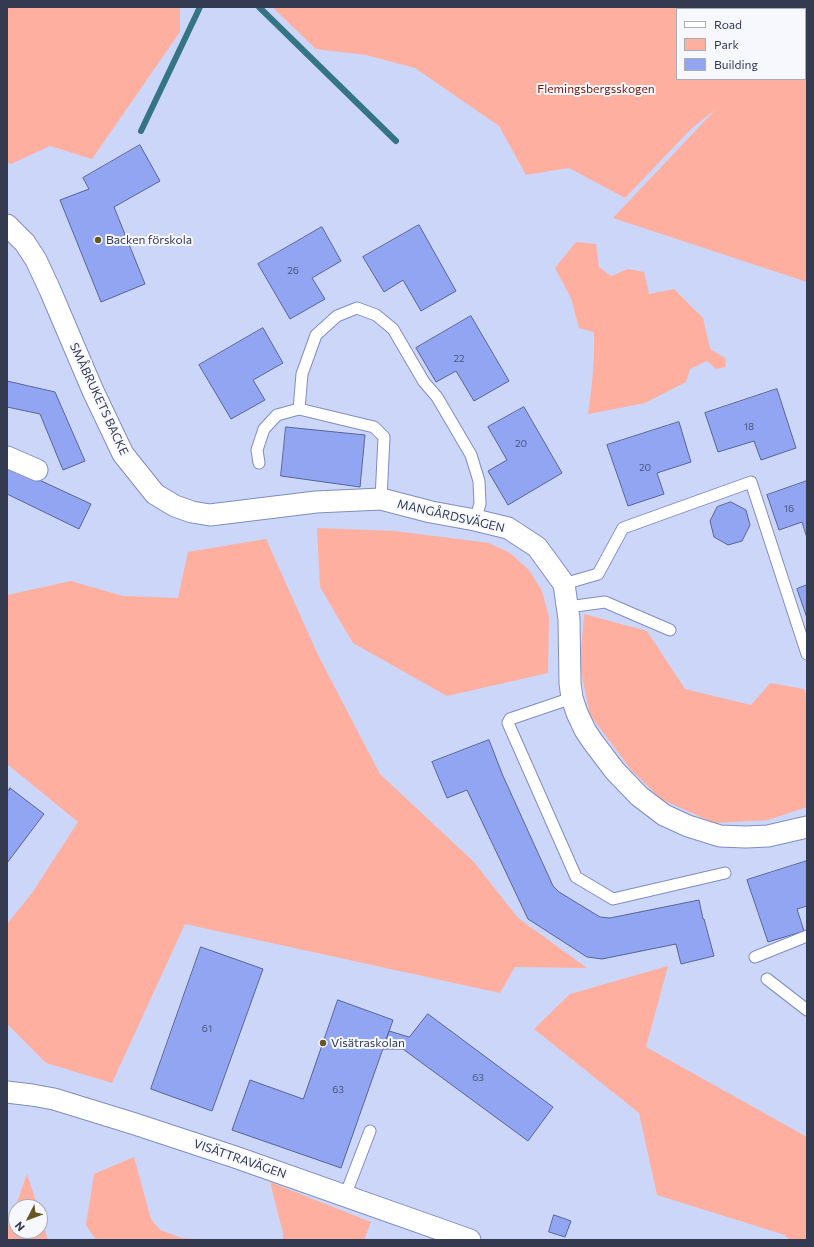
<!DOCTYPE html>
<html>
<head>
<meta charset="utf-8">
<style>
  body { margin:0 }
  #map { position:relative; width:814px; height:1247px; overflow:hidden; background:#ccd6f9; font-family:Commissioner,sans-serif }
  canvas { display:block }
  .frame { position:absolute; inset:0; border:8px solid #343b51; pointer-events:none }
  .legend { position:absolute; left:676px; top:8px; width:130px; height:72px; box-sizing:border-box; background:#f7f8fe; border:1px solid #a9acb9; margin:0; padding:5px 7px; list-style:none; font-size:12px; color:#343b51 }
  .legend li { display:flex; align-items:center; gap:8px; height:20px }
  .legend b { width:20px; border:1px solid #a9acb9 }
  .north { position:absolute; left:8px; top:1199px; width:40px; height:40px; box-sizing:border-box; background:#f7f8fe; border:1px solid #a9acb9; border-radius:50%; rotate:228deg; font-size:11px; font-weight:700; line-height:16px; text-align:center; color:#343b51 }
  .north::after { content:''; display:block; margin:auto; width:14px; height:18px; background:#665624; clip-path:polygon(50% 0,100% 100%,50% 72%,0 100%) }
</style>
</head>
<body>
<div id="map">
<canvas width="814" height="1247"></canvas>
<div class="frame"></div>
<ul class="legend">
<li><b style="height:5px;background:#fff"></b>Road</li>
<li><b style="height:11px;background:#ffaf9f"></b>Park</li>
<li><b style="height:11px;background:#91a5f2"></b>Building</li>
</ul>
<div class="north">N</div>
</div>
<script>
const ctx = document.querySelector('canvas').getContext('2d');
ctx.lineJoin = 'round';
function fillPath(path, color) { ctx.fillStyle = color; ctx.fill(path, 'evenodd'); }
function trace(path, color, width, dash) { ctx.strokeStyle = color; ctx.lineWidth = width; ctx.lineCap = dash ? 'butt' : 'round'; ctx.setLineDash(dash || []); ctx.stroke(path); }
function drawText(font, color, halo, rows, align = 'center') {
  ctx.font = font + ' Commissioner,sans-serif'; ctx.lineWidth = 4; ctx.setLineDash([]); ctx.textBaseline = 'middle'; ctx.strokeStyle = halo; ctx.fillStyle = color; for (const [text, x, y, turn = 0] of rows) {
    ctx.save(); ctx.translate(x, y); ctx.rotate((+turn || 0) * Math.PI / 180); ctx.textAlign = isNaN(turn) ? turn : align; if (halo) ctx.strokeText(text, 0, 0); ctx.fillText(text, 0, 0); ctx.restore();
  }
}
fillPath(new Path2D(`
  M7,7H180V32L92,159L50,146L11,164L7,162Z
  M272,7H807V282L613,218L716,109L692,128L625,198L569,168L526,175L499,126L415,68L366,55L316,49ZM677,9H805V79H677Z
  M576,242L596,244L599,267L611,276L628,269L644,272L649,294L674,289L703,318L710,349L725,358L726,367L716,369L707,361L690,369L686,382L645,403L588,414C592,386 595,360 594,332L579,328L571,298L555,268Z
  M317,528L395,531L489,543L510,553L529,570L542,591L549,617L548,673L447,696L353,643L320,587Z
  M266,539L318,655L380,774L474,862L518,918L587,968L515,967L500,993L185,924L112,1083L46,1063L7,1024V924L32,893L78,822L7,764V595L71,581L123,596L178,598L188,552Z
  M584,614L647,631L685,689L751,705L770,683L804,689L807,696V807L768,820L714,823L661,799L632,771L590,715L580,666Z
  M668,966L646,1047L807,1137V1240H789L785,1235L657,1195L639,1113L534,1029L570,994Z
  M134,1157L151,1219L160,1230L182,1238L209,1240H96L86,1225L94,1174Z
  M27,1174L38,1207H16V1231H40V1214L48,1240H7V1230Z
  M270,1182L371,1222L364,1240H283V1233Z`), '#ffaf9f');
trace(new Path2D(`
  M259,7L396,141
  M141,131L200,7`), '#347486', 6);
const building = new Path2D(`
  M140,145L160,181L114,207L145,284L101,302L60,200L89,189L83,178Z
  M419,225L456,291L421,311L403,280L384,292L363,257Z
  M322,227L341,261L312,278L325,299L290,319L258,264Z
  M471,316L509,381L474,401L456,371L436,382L416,348Z
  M263,328L283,363L253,380L265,400L231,419L199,365Z
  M7,381L55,392L85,461L63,470L40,414L7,407Z
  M777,389L796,448L761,460L754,441L718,452L705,413Z
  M524,407L562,473L508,505L488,471L507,460L488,427Z
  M679,422L691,462L657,473L664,494L628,506L607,445Z
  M286,427L365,435L360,487L281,476Z
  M7,465L91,504L79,529L7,494Z
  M807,481V538L802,522L779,530L767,495Z
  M731,502L746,510L750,525L742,541L728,545L714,537L710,521L717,507Z
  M807,585V618L797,589Z
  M489,740L503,776L553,886L559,892L600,917L610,918L699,900L703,919H704L714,956L681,964L676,944L602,959L587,957L528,919L467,790L447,798L432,762Z
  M10,788L44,814L7,863V789L9,790Z
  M807,861V906L797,909L804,931L768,942L747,880Z
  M201,947L263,969L212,1111L151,1089Z
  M338,1000L393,1020L341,1168L232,1130L250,1080L303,1099Z
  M428,1014L553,1107L528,1141L403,1049H383L389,1031L409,1037Z
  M554,1215L571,1221L565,1237L549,1232Z`);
fillPath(building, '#91a5f2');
trace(building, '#576496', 1);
const lane = new Path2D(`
  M259,463L257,450L264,429L277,415L299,409
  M381,499L384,437L374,427L299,409L302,374L316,335L337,316L357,308L376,315L393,329L424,382L437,397L471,455L479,481L480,504L475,520
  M564,584L598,574L623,528L751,482L807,654
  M568,607L605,602L670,630
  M572,698L510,719L508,723L576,877L613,899L725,873
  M755,957L807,936
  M767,979L807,1010
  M345,1196L370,1131`);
const street = new Path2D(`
  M7,225L25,243L36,260L50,290L93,391L123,454L155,494L175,506L192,512L210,515L316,502L381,499L431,512L475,520L508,528L537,547L564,584L569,619L570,683L572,698L577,713L585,730L593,742L615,771L639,796L664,815L688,826L720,836L746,837L768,836L807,827
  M7,457L37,470
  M7,1092L32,1095L54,1099L135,1124L235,1157L470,1240`);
trace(lane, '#7f8dc2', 13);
trace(street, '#7f8dc2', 23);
trace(lane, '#fff', 11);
trace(street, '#fff', 21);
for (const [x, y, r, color] of [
  [98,240,4,"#665624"],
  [323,1043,4,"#665624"]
]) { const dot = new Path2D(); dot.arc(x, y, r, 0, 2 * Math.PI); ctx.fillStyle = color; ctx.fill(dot); trace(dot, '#f7f8fe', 1.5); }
drawText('10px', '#4b5679', null, [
  ["26",293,271],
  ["22",459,359],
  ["18",749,427],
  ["20",521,444],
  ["20",645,468],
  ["16",789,509],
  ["61",207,1029],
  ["63",478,1078],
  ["63",338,1090]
]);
drawText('12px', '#791201', '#f7f8fe', [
  ["Flemingsbergsskogen",596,89]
]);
drawText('12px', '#343b51', '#f7f8fe', [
  ["Backen förskola",106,240],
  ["Visätraskolan",331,1043]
], 'left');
drawText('12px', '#343b51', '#f7f8fe', [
  ["SMÅBRUKETS BACKE",99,399,65],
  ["MANGÅRDSVÄGEN",451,516,13],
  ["VISÄTTRAVÄGEN",240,1159,19]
]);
</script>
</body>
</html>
